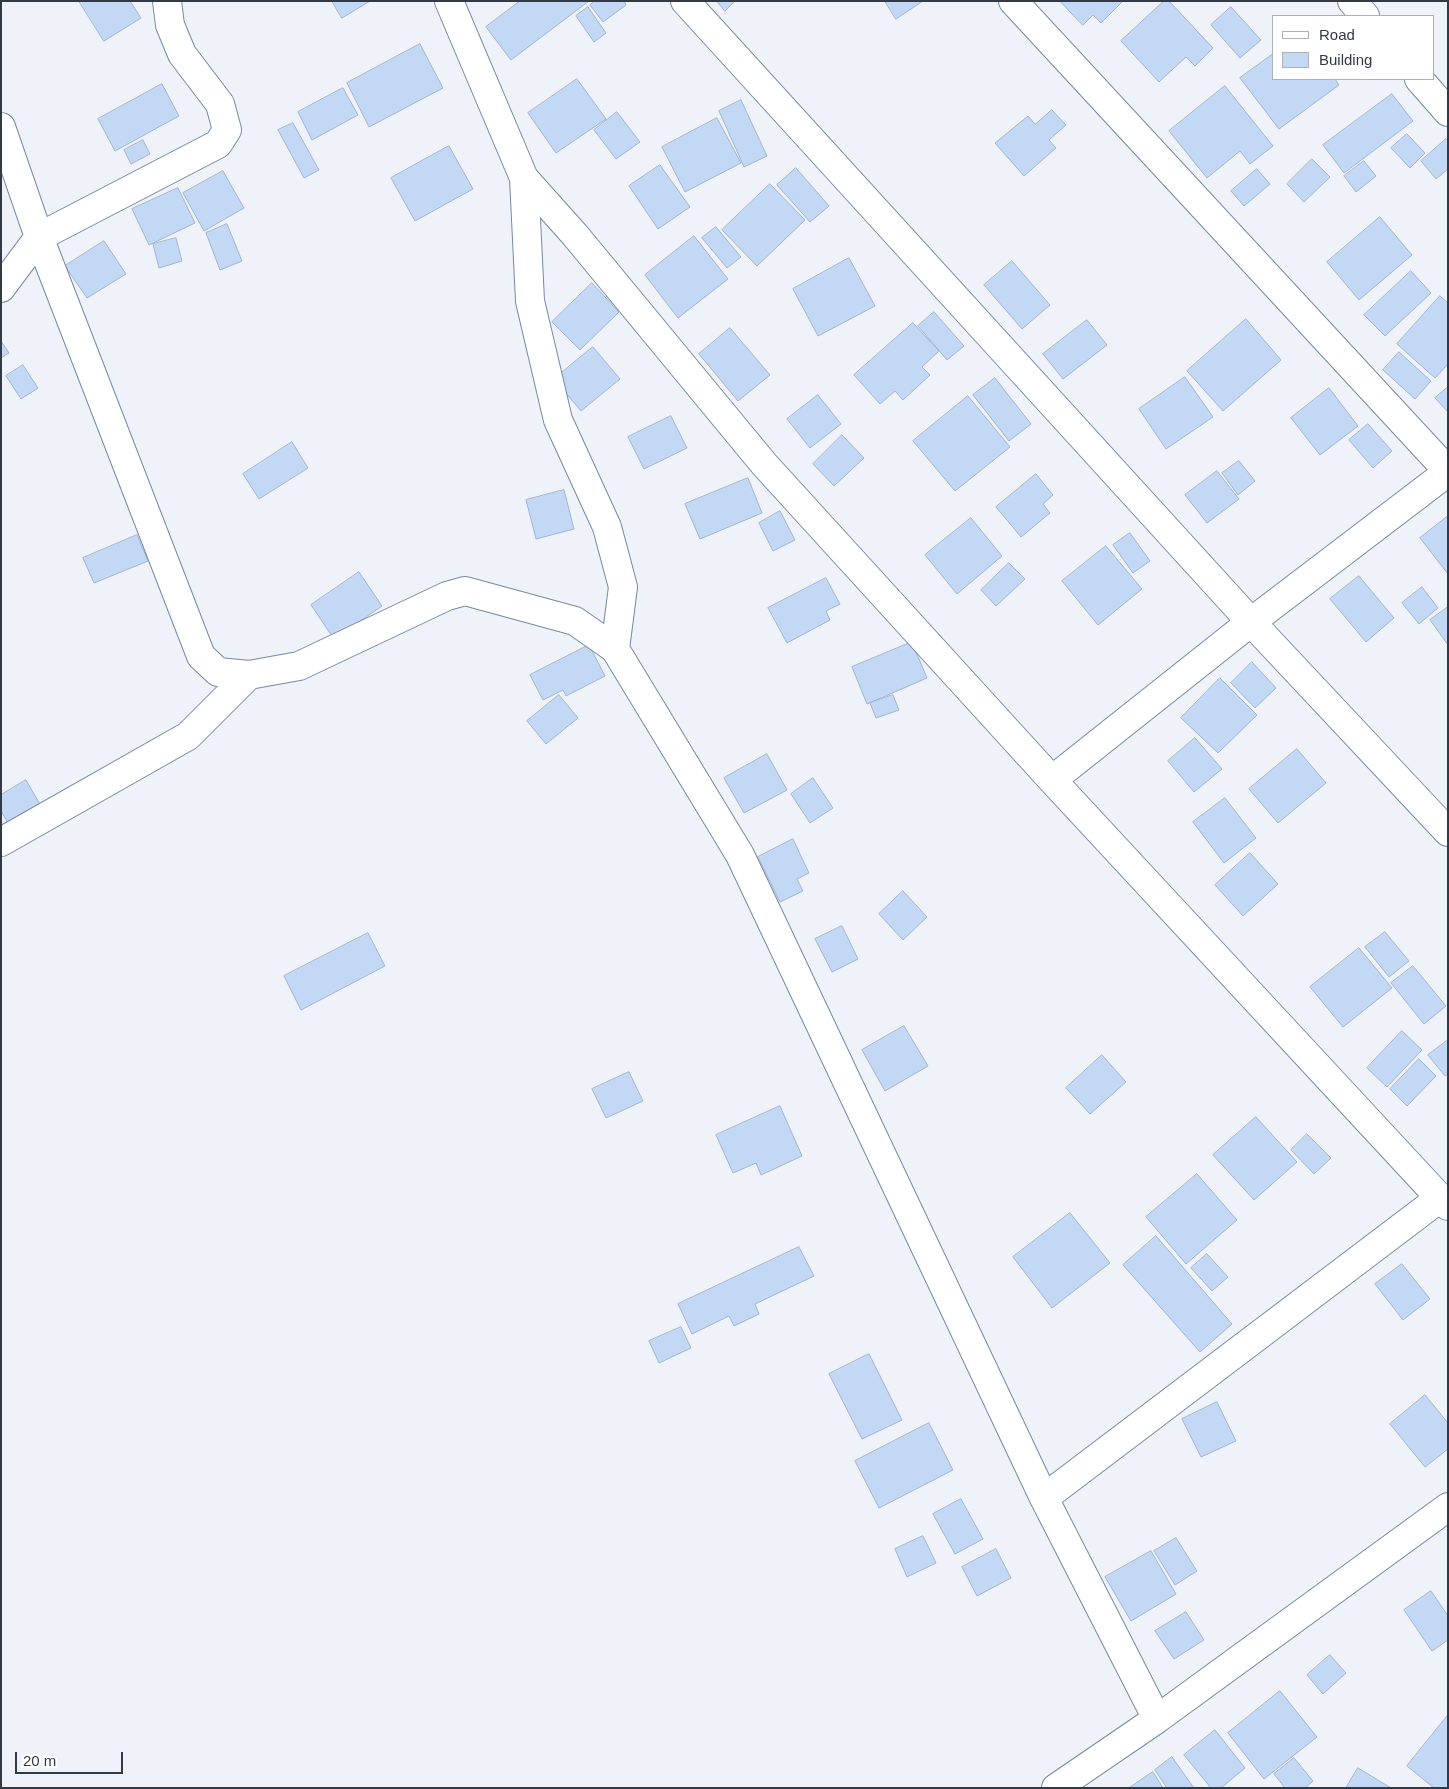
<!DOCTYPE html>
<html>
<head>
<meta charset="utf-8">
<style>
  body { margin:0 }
  #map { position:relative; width:1449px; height:1789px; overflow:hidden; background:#eff3f9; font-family:Arial,sans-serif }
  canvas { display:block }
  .frame { position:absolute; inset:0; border:2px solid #323a46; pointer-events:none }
  .legend { position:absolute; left:1272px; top:15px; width:162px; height:65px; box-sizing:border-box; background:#fff; border:1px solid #adb0b5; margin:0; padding:6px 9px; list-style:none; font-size:15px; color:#323a46 }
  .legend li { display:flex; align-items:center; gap:10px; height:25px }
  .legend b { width:25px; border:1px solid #adb0b5 }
  .scale { position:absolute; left:15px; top:1752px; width:108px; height:22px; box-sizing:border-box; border:2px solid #323a46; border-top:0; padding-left:6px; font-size:15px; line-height:18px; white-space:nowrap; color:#323a46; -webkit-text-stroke:4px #fff; paint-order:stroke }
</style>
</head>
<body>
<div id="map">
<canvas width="1449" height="1789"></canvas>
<div class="frame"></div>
<ul class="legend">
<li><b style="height:6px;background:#fff"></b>Road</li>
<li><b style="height:14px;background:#c3d8f4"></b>Building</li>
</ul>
<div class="scale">20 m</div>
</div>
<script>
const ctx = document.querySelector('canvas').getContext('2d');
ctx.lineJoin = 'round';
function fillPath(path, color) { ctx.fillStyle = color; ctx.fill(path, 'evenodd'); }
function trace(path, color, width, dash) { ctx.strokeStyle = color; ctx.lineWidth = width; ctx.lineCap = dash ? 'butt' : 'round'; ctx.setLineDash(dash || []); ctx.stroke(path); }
const building = new Path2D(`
  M79,1H130L141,18L104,41Z
  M332,1H370L342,18Z
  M520,1H589L511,60L486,27Z
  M595,1H624L626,5L603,22L590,5Z
  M717,1H735L725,11Z
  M885,1H923L896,19Z
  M1060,1H1123L1101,23L1093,15L1083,25Z
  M1164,1H1169L1213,48L1195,66L1186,57L1159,82L1121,41Z
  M588,7L606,33L594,42L576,16Z
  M1231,7L1261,40L1240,58L1211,25Z
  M420,44L443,88L369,127L347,83Z
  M1273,54V79H1335L1339,85L1279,129L1240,78Z
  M577,79L606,119L556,153L528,113Z
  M162,84L179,116L115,151L98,119Z
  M1225,86L1273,146L1250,164L1240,151L1207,178L1169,131Z
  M343,88L358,115L312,140L298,112Z
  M1392,94L1413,121L1344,173L1323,145Z
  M741,100L767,156L744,167L719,111Z
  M1052,110L1066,125L1049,140L1056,148L1024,176L995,143L1028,116L1035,124Z
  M617,112L640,142L616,159L594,130Z
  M717,118L741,163L685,192L662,147Z
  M293,123L319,170L304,178L278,130Z
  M1407,134L1425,153L1410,168L1391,148Z
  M1446,139L1448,140V169L1436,179L1421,161Z
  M143,140L150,154L131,164L124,150Z
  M449,146L473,189L415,221L391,178Z
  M1312,159L1330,177L1304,202L1287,184Z
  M1364,161L1376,176L1356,192L1344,176Z
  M660,165L690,207L658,229L629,186Z
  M796,168L829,206L810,222L777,185Z
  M1257,169L1270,184L1244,206L1231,191Z
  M223,171L244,208L204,231L183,193Z
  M770,184L805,220L757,266L722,230Z
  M178,188L195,223L149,245L132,209Z
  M1380,217L1412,255L1359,300L1327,262Z
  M227,224L242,261L220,270L206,233Z
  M716,227L741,257L727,268L702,238Z
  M694,236L728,279L678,318L645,275Z
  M176,238L182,261L159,268L153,244Z
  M104,241L126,274L87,298L65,266Z
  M849,258L875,306L818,336L793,289Z
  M1012,261L1050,305L1022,329L984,285Z
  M1411,271L1431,293L1385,336L1364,315Z
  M592,283L619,312L580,350L552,322Z
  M1440,296L1448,303V364L1435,378L1397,344Z
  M934,312L964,346L947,360L918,326Z
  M1246,319L1281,360L1223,411L1187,371Z
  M1087,320L1107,345L1063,379L1043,354Z
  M913,323L939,351L922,367L930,375L903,400L895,391L880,404L854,375Z
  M730,328L770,375L738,401L699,354Z
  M1,341L9,353L1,358Z
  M593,347L620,379L581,411L554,379Z
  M1399,352L1431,381L1415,399L1383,370Z
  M23,365L38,388L21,399L6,376Z
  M1185,377L1213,417L1166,449L1139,409Z
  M995,378L1031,424L1009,441L973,395Z
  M1448,387V412L1435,398Z
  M1329,388L1358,426L1320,455L1291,418Z
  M818,395L841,424L810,448L787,419Z
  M968,396L1010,447L955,491L913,441Z
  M671,416L687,448L644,469L628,437Z
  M1368,424L1392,451L1373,468L1349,440Z
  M842,435L864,458L834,486L813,464Z
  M292,442L308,468L259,499L243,474Z
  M1239,461L1255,481L1238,495L1222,473Z
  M1217,471L1239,499L1207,523L1185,495Z
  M1036,474L1053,495L1043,504L1050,513L1021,537L996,507Z
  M748,478L762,513L700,539L685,504Z
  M564,490L574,529L536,539L526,500Z
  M780,511L795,540L773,551L759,523Z
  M1448,516V574L1420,538Z
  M971,518L1002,556L957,594L925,555Z
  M1130,533L1150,561L1133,573L1113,545Z
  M137,535L148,561L94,583L83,558Z
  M1106,546L1142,589L1098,625L1062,581Z
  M1009,563L1025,579L996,606L981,590Z
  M359,572L382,606L334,639L311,605Z
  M1359,576L1394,618L1366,642L1330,599Z
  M826,578L840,604L826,611L830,620L787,643L768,608Z
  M1422,587L1438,608L1419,624L1402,603Z
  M1448,607V645L1430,620Z
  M912,642L927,678L867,704L852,667Z
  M589,645L605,676L566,696L563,690L543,700L530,675Z
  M1252,662L1276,688L1255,708L1231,683Z
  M1220,678L1257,715L1218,753L1181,718Z
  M559,695L578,718L546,744L527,721Z
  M893,695L899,710L876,718L870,703Z
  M1195,738L1222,769L1194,792L1168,761Z
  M1297,749L1326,783L1278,823L1249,789Z
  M767,754L787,790L744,813L724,778Z
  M813,778L833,808L810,823L791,794Z
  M26,780L41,806L9,825L1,811V795Z
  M1225,798L1256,838L1224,863L1193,822Z
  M793,839L809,873L797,879L803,891L780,902L758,857Z
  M1250,853L1278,884L1243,916L1215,885Z
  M903,891L927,917L903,940L879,914Z
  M842,926L858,959L832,972L815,939Z
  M1385,932L1409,961L1389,977L1365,947Z
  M368,933L385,966L301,1010L284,976Z
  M1359,948L1392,988L1343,1027L1310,987Z
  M1413,966L1446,1006L1424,1024L1391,983Z
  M904,1026L928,1066L885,1091L862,1050Z
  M1402,1031L1422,1050L1387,1087L1367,1068Z
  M1448,1040V1074L1445,1076L1428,1055Z
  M1102,1055L1126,1082L1090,1114L1066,1088Z
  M1419,1059L1436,1076L1407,1106L1390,1089Z
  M629,1072L643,1101L606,1118L592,1089Z
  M780,1106L802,1156L761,1175L756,1163L733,1173L716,1135Z
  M1256,1117L1297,1162L1254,1200L1213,1155Z
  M1307,1134L1331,1158L1314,1174L1291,1150Z
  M1197,1174L1237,1220L1186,1264L1146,1217Z
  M1070,1213L1110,1263L1052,1308L1013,1257Z
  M1156,1236L1232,1324L1200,1352L1123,1265Z
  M799,1247L814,1276L755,1304L759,1314L734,1326L729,1316L692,1334L678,1304Z
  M1207,1254L1228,1277L1212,1291L1191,1268Z
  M1402,1264L1430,1299L1403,1320L1375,1284Z
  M681,1327L691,1348L659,1363L649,1341Z
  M869,1354L902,1420L862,1439L829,1374Z
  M1425,1395L1448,1423V1449L1425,1467L1390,1424Z
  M1217,1402L1236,1441L1201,1457L1182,1419Z
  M929,1423L953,1470L879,1508L855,1461Z
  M961,1499L983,1539L955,1554L933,1514Z
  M923,1536L936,1563L907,1577L895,1549Z
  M1176,1538L1197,1571L1175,1585L1154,1551Z
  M996,1549L1011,1578L977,1596L962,1567Z
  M1151,1551L1176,1594L1131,1621L1105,1577Z
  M1431,1591L1448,1616V1640L1432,1651L1404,1610Z
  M1186,1612L1204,1640L1174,1659L1155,1631Z
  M1330,1655L1346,1673L1323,1694L1307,1675Z
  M1280,1691L1317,1737L1264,1779L1228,1733Z
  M1448,1715V1788H1434L1407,1766Z
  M1215,1730L1245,1768L1221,1788H1211L1184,1755Z
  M1172,1757L1194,1788H1167L1155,1770Z
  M1294,1758L1313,1781L1305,1788H1285L1274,1774Z
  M1358,1768L1391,1788H1346Z
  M1153,1772L1163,1788H1129Z`);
fillPath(building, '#c3d8f4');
trace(building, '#a0b4d0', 1);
const street = new Path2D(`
  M449,1L524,178L575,235L764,464L1052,780L1440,1198
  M685,1L1251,622L1448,832
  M1013,1L1448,471
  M1352,1L1365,16
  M1419,79L1448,112
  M1,127L39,237L201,656L218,672L249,675L299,666L447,596L465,591L575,621L615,649
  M524,178L530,301L558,420L607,527L623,587L615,649L740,855L1044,1498L1157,1719
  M1,288L39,237L218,144L227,130L220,104L182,54L170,25L167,1
  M1052,780L1251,622L1448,472
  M1,842L188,736L249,675
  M1044,1498L1440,1198L1448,1206
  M1056,1788L1157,1719L1448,1507`);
trace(street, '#7689a4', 30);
trace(street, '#fff', 28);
</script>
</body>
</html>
